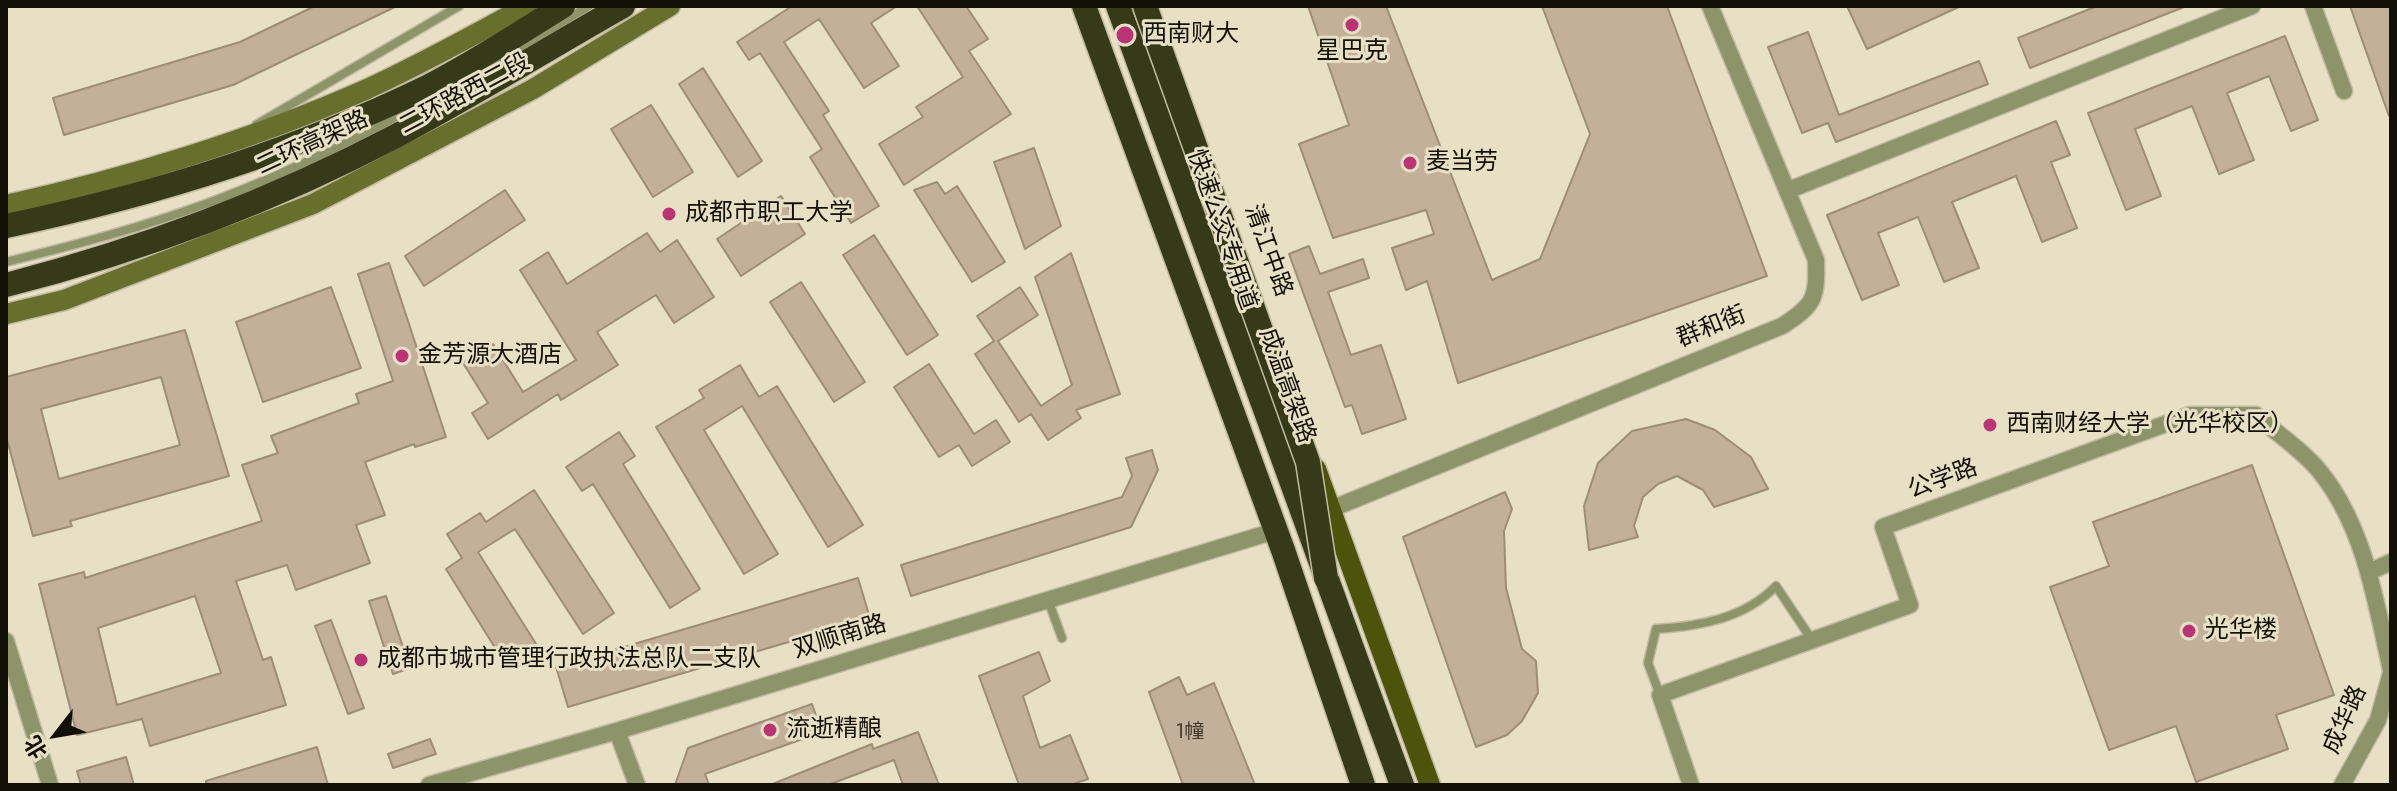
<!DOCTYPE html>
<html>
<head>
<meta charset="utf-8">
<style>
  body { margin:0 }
  #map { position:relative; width:2397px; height:791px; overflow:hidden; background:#e7e0c5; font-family:Jost,"Noto Sans SC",sans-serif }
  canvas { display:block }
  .frame { position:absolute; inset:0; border:8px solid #131007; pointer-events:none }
  .north { position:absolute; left:16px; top:695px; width:80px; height:80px; -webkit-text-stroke:6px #e7e0c5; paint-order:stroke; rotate:239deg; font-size:22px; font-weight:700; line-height:32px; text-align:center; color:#131007 }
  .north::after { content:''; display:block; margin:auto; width:28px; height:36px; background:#131007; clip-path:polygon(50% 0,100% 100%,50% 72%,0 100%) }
</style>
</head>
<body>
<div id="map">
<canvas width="2397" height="791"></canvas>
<div class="frame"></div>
<div class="north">北</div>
</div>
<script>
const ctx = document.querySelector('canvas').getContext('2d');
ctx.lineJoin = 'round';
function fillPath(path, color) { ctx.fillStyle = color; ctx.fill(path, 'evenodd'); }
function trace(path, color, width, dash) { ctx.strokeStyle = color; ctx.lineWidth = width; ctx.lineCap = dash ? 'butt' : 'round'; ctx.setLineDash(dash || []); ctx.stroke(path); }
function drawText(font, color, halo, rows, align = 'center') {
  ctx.font = font + ' Jost,"Noto Sans SC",sans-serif'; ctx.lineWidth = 6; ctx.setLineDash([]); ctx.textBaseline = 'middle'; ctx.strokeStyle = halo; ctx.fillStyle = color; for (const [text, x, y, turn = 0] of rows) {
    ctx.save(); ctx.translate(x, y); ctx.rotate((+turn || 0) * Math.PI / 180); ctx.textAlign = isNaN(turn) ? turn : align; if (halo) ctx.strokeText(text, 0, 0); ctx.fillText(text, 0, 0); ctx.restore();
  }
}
const building = new Path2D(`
  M315,6H397L233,85L64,135L53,98L240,42Z
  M792,6H897L871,23L899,66L864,88L819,19L784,42L829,111L823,115L879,206L851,223L810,157L822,149L760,53L749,60L737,42Z
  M917,6H966L988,39L969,51L1011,114L904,185L879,144L923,117L916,107L963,77Z
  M1308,6H1386L1492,280L1540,259L1590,134L1542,6H1667L1767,276L1458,383L1427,281L1406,290L1392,248L1434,234L1426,210L1333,238L1299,144L1349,125Z
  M1847,6H1961L1867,49Z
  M2097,6L2184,7L2030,68L2018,38Z
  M2350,6H2391V116H2389Z
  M1808,32L1839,115L1979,61L1988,84L1836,142L1828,123L1802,133L1768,47Z
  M2285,36L2318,120L2291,131L2269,76L2227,93L2254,160L2219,174L2192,106L2135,129L2161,196L2126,210L2088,113Z
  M703,68L762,161L738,177L679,84Z
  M651,105L693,172L653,197L611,129Z
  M2056,121L2070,155L2051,162L2077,228L2042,242L2016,176L1952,202L1979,268L1944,282L1918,217L1878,233L1899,285L1862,300L1827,215Z
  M1034,148L1061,226L1025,249L994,162Z
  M937,182L945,194L957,186L1005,262L972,282L914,190Z
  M505,190L525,220L424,286L405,256Z
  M781,196L805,234L741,276L717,239Z
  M647,233L660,252L677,240L714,297L674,323L656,295L597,332L618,365L561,400L558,394L488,439L472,413L488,403L463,363L493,344L523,392L576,360L520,270L548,252L567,284Z
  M874,235L938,335L907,355L843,255Z
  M1309,246L1320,274L1363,259L1369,278L1328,292L1351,355L1381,345L1406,419L1362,434L1352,405L1345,407L1289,254Z
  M1071,253L1120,394L1076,410L1081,418L1048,440L1031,414L1019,422L975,354L994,341L977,316L1020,287L1038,315L998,341L1041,406L1072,385L1035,277Z
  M389,263L446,437L415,447L414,444L365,462L385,515L356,525L370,563L296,590L287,565L236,581L263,660L271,657L286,705L150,746L142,719L77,735L39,584L84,572L85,578L262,521L242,465L278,453L271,436L359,403L356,394L393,381L358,274ZM195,596L221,673L117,705L98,628Z
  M801,282L865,382L834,402L770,302Z
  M331,287L361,368L263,402L236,322Z
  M185,330L229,476L70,521L72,526L33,536L6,436V377ZM161,377L180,445L59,479L41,409Z
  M929,364L974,434L996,420L1010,442L972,466L959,445L939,457L894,387Z
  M740,365L759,397L777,386L863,525L828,547L742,406L704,430L778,554L744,574L656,427L704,398L699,390Z
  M1686,419L1715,430L1751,457L1768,489L1714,507L1703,490L1677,476L1658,484L1643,497L1634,526L1638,537L1589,550L1584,506L1598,463L1632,431Z
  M619,432L635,456L623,464L700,589L670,608L593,484L582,491L566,467Z
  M1152,450L1158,470L1131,527L911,596L901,565L1122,497L1132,476L1126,458Z
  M2252,465L2334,695L2276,715L2288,749L2196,782L2176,726L2109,750L2050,587L2109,566L2093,522Z
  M534,490L614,613L583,634L515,529L478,552L538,647L507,667L446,569L462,558L447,534L480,513L486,522Z
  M1505,492L1512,509L1504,531L1506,588L1522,649L1536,661L1538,693L1522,721L1507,735L1476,747L1403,537Z
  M858,578L870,618L568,707L556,667Z
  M386,596L410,668L393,674L369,601Z
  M331,620L364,708L348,714L315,626Z
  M1039,652L1050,681L1023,696L1040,748L1070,735L1088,779L1070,785H1019L979,676Z
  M1179,677L1187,695L1214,683L1255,785H1183L1149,692Z
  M812,704L822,732L705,774L709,785H675L688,748Z
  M918,732L939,785H903L894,760L828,785H770L872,744L873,749Z
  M430,739L436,754L393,768L388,754Z
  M317,747L328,785H206V781Z
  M126,757L134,785H81L77,771Z`);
fillPath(building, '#c2b09a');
trace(building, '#9d8d78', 2);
const lane = new Path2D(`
  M256,125L459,6
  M6,262C75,245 144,227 211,202C344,152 468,79 589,6
  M1048,600L1062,638
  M1660,695L1648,663L1656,629C1699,626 1744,619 1776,586L1812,640`);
const street = new Path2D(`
  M2313,6L2344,91
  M1789,190L2252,6
  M1331,509L1782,326C1815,305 1817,298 1816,260L1710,6
  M2369,572L2391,562
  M6,641L50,785
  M617,731L637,785
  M429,785L617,731L1265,534
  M1691,785L1660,695L1910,605L1883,527L2190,415H2256C2276,433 2305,452 2321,473C2365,528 2376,604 2391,670
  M2342,785L2378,720L2391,673`);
const secondary = new Path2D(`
  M6,205C125,179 254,139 365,90C420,65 474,35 527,6
  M6,314L64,300L313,204L533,89L670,6`);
const primary = new Path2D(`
  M1316,469L1430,785`);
const highway = new Path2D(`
  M1084,6L1283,550L1363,785
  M1118,6L1402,785
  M6,226C149,196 295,151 427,87C474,63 518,34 563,6
  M6,285C142,250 272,201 396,136C473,95 547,49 623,6`);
trace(lane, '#c1bba3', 11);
trace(street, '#c1bba3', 19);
trace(secondary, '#c1bba3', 23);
trace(primary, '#c1bba3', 23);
trace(highway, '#c1bba3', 27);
trace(lane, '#8e946a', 8);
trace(street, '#8e946a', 16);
trace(secondary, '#686f2d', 20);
trace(primary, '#4d530b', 20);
trace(highway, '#373a19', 24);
const highwayBridge = new Path2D(`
  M1145,6L1308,462L1326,578`);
trace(highwayBridge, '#c1bba3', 27, []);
trace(highwayBridge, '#373a19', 24);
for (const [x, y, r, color] of [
  [1352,25,8,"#ba3375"],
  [1125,35,10,"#ba3375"],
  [1410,163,8,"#ba3375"],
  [669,214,8,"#ba3375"],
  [402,356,8,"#ba3375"],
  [1990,425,8,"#ba3375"],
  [2189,631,8,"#ba3375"],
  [361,660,8,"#ba3375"],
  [770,730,8,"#ba3375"]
]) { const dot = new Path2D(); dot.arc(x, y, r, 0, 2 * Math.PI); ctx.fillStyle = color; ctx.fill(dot); trace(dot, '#e7e0c5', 3); }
drawText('20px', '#3f382c', null, [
  ["1幢",1190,733]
]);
drawText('24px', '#131007', '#e7e0c5', [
  ["西南财大",1143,35],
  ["星巴克",1352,52,"center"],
  ["麦当劳",1426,163],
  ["成都市职工大学",685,214],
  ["金芳源大酒店",418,356],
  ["西南财经大学（光华校区）",2006,425],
  ["光华楼",2205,631],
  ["成都市城市管理行政执法总队二支队",377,660],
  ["流逝精酿",786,730]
], 'left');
drawText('24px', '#131007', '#e7e0c5', [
  ["二环路西二段",465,95,-28],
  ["二环高架路",313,144,-25],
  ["快速公交专用道",1221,230,71],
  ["清江中路",1267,251,70],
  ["群和街",1712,328,-22],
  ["成温高架路",1286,386,70],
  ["公学路",1943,480,-20],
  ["双顺南路",840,638,-17],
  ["成华路",2346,720,-66]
]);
</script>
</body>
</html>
